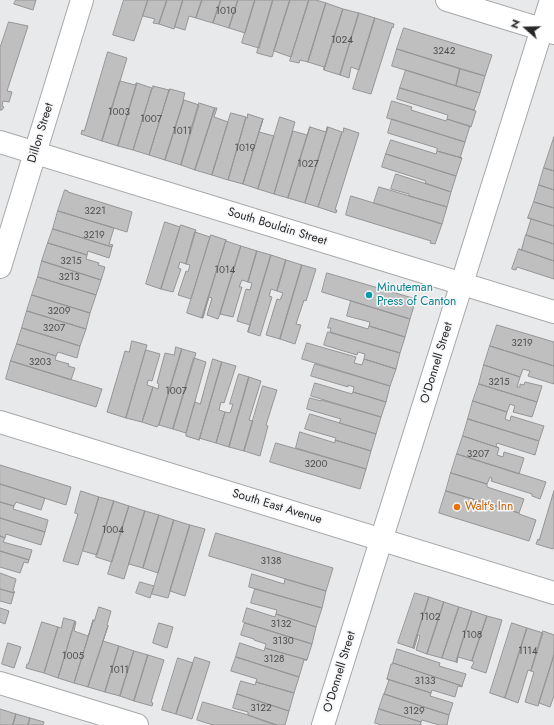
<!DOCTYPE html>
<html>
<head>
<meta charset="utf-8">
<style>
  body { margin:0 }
  #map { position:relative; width:554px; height:725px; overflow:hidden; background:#e8e9ea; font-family:Jost,sans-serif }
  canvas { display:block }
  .north { position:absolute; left:506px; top:8px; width:40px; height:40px; -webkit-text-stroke:3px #f5f6f8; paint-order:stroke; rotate:290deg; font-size:11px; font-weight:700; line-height:16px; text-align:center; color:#282829 }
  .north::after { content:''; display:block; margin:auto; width:14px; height:18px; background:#282829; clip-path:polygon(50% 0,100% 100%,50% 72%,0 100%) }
</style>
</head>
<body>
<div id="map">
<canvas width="554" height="725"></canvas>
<div class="north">N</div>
</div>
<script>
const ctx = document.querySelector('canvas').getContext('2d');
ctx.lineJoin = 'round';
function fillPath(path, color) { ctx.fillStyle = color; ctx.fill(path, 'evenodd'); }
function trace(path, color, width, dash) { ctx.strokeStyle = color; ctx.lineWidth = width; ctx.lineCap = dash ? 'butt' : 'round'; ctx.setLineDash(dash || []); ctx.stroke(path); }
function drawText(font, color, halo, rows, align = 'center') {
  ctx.font = font + ' Jost,sans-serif'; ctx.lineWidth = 3; ctx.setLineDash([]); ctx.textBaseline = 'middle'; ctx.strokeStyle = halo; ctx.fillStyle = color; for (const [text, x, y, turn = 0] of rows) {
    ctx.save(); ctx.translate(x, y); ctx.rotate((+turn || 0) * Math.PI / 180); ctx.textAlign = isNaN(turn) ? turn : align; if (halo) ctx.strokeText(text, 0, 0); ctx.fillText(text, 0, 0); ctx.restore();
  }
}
const building = new Path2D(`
  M16,0H36L33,10L14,4Z
  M124,0H148L134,41L113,35Z
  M148,0H167L159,24L153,23L155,19L143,16Z
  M167,0H183L174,29L159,24Z
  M183,0H202L196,18L189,16L185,30L175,27Z
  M202,0H221L213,23L196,18Z
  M221,0H238L229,28L213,23Z
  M238,0H255L245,33L229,28Z
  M255,0H273L259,48L242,43Z
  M273,0H290L272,57L257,53Z
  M290,0H309L291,57L274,51Z
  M309,0H316L326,3L308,62L300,60L299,63L290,61Z
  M326,3L343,9L324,70V67L308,62Z
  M343,9L359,13L340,75L324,70Z
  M359,13L375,18L359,70L351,67L349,78L340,75Z
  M375,18L394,24L393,28L392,27L371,94L353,89Z
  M9,22L28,26L7,91L12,92L9,102L3,101L2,106L4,107L2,110H0V48Z
  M404,28L492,55L485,76L397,49Z
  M397,49L460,69L456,86L392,66Z
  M108,52L127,58L102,141L81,134L82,130L84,131Z
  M460,69L485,76L480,93L456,86Z
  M406,70L480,93L474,110L400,88Z
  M120,81L135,85L136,83H137L118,146L102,141Z
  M137,83L152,88L133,150L118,146Z
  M153,86L169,90L149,155L133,150L152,88H153Z
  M400,88L476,111L471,127L447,119L448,115L397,99Z
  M170,89L185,93L183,100H184L165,160L149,155L169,90V91Z
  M184,100L199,105L181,165L165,160Z
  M392,101L412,107L411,110L446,121L447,119L470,126L465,142L387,118Z
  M199,103L215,108L195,170L181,165Z
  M215,108H217L214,117L228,122L212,175L195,170Z
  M231,113L246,117L228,180L212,175Z
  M248,114L263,119L243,184L228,180L246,117L247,118Z
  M280,117L295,122L274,194L258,189Z
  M263,119L259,132L274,136L258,189L243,184Z
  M392,119L465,142L460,158H462L437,151V148L388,133Z
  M310,127L288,198L274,194L293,131L307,135Z
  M310,127L326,132L327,127H328L305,203L288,198Z
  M328,127L342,132L318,207L305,203Z
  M344,128L359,133L335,210H337L336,213L318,207L342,132H343Z
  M554,137V171L544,168Z
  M391,140L436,154L437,151L462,158L456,176L386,154Z
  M386,154L456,176L451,192L425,183L426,181L382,167Z
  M544,168L554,171V190L539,185Z
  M396,174L451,192L447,207L409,196V194L391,189Z
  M539,185L554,190V208L534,202Z
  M379,187L447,207L442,224L374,203Z
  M65,190L68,191V192L132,212L127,232L58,211Z
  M351,196L442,224L435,244L430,243L431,241L346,215Z
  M534,202L554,208V226L528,218Z
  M58,211L114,228L109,244L113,245L112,247L53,229Z
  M528,218L554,226V244L526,235L531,219Z
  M165,222L180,227L161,289L146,284Z
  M181,225L196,230L186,264L180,262L178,268L181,269L173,292L161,289Z
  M53,229L112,247L109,258L88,251L87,255L48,243Z
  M195,232L210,237L191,299L178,295L186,271L188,272L190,265L186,264Z
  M211,235L226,240L202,318L187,313Z
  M526,235L554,244V261L519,249L521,250Z
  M226,240V241L241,246L220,314L218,319L207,315L212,298L209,297L203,318H202Z
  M48,243L87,255L86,259L99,263L98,265L105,267L101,280L42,261Z
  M241,246L257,251L248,282L242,280L239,287H242L233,317L220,314Z
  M519,249L554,261V279L517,267L516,270L512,269Z
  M257,251L271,255L248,332L250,325L237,321L246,289L250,290L252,283L248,282Z
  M271,255L286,260L277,291L271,289L269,296L272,297L260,336L248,332Z
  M286,260L302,265L280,339L266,335L277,299L280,300L283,293L277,291Z
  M42,261L101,280L96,295L38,277Z
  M302,265L316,269L306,301L304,300L296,324L301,325L295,344L280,339Z
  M327,273L416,299L410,319L322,292Z
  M38,277L96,295L90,313L32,295Z
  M32,295L90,313L86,329L27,311Z
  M351,301L410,319L405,337L369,326L370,322L347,316Z
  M27,311L86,329L80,346L22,328Z
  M331,318L368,329L369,326L405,337L400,353L330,332L331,328H328Z
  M497,325L554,342V366L490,346Z
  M22,328L80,346L77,358L58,352L56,356L17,344Z
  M328,332L400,353L396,369L364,359L365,354L358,352L357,355L324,345Z
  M132,341L147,345L126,418L107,412L125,351L129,352Z
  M307,343L356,357L354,363L362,365L364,359L396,369L390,386L302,359Z
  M17,344L56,356L55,360L69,364L68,366L75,368L71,380L11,361Z
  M490,346L554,366V384L528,376L530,371L523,369L520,377L484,365Z
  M176,347L182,349L159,425H158L157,427L142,422L153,387L158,389L159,384L157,383L165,353L174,355Z
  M182,349L196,353L173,429L159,425Z
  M146,350L160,354L152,381L148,380L147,385L153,387L142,422L126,418Z
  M194,358L206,362L186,433L173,429Z
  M213,359L222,362L199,440L186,436V433L195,402L200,404Z
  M11,361L102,389L96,407L6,379Z
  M222,362L236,366L224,403L221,402L219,410L225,412L216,443L199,438V440Z
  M315,364L390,386L386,402L353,392L354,387L348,385V387L311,376Z
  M484,365L520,377L517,387H520V384L524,385L525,382L542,386L537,402L479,384Z
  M239,374L249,377L229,447L216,443L225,412L230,413L233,404H230Z
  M249,377L261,381L249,420L253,421L244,451L229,447Z
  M315,383L352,394L353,392L386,402L381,417L311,396Z
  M479,384L537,402L532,417L513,412L515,406L510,404L507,412L473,401Z
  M263,386L277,390L266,425L268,426L260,456L244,451Z
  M310,398L321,401V400L381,417L376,434L339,423L341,419L307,409Z
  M473,401L507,412L505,419L510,421L511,416L544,426L539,441L468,419Z
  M310,414L376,434L371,451L335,440L336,438L305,429Z
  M468,419L539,441L535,455L497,443L496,446L499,448L463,436Z
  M300,432L335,443V440L371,451L366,469L296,448Z
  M463,436L499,448L497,455L503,457L504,452L524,458L519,474L457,454Z
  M276,443L366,469L360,489L270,462Z
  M457,454L546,482L540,499L532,496V494L491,481L492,478L490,477L487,484L451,473Z
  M0,465L71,487L66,505L0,484Z
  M451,473L487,484V487L524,499L519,513L446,491Z
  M0,484L45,498L41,510L16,502L14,506L0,502Z
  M81,491L99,497L78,565L63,561L78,514L75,513Z
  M446,491L519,513V514L536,520L529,541L439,513Z
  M554,491V547L553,549L536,544L538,539L539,540Z
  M99,497L114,501L97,555L83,551Z
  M114,501L129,506L112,562L96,557Z
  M0,502L14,506L13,509L48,520L45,532L0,518Z
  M129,506L145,511L124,579L108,574Z
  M145,511L159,515L143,568L129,564Z
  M159,515L174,520L158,573L143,568Z
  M0,518L45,532L41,545L6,534L5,538L0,536Z
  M174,520L190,525L168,598L152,594Z
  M190,525L205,529L185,596L170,591Z
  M216,533L333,568L326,591L209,556Z
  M0,536L5,538L3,542L32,550L29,560L0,551Z
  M0,551L29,560L28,563L24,562L20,573L0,567Z
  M0,573L16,579L13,591L15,592L14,593L0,589Z
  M252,574L284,584L285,579L326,591L322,608L249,587Z
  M140,582L154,586L150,598L136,593Z
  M0,589L14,593L11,604L0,601Z
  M255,589L322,608L316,627L276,614L277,610L251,603Z
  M415,593L429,597L413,648L398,643Z
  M429,597L444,602L427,654L416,650L420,636L418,635L414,649L413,648Z
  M444,602L459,607L442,658L427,654Z
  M99,607L111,611L107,625L108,626L88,687L74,683L93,621H94Z
  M459,607L472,611L456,662L442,658Z
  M0,608L9,611L5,624L0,622Z
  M247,608L275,617L276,614L316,627L312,644L245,623L243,622Z
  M472,611L487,616L472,661L458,657L457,663L456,662Z
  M487,616L502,620L486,673L471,668L474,662L472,661Z
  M64,618L75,621L58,678L44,673L58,627L61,628Z
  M93,620V621L74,683L58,678L75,621L76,622L74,631L88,636Z
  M42,622L58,627L44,673L26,668L27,664H28Z
  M159,623L173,627L167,648L153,643Z
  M245,623L312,644L307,660L265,648L266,644L254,640V639L241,635Z
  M512,623L527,628L505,698L490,693Z
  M108,626L103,641L119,646L105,692L88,687Z
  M527,628L543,633L531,671L528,670L518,703L505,698Z
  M543,631L554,635V655L538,706L525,702L534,672L531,671Z
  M8,643L21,647L14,668L2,664Z
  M240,643L264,651L265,648L307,660H304L299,677L236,657Z
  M119,646L134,651L120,696L105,692Z
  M397,649L440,663L439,666L466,674L462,686L393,663Z
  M134,651L148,655L134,701L120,696Z
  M148,655L164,660L151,702L153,703L152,706L134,701Z
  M554,655V696L550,707L539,703Z
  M195,657L210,662L192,719L176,714Z
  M236,657L299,677L294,693L256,682L257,679L231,671Z
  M178,658L193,663L176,714L162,710Z
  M393,663L462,686V687L458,686L455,697L432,690L431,693L387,679L391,664H393Z
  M387,679L431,693L430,696L453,703L449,715L384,694L389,680Z
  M241,681L255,685L256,682L294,693L289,711L237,694Z
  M237,694L289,711L285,725H277L266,722L248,715V712L233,708Z
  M384,694L449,715L447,725H439L422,720L421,722L379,709Z
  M203,702L248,715L277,725H213L197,720Z
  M0,709L16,714L13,725H0Z
  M379,709L421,722L420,725H422H381L375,723Z
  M16,714L30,718L28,725H13Z
  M30,718L44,722L43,725H28Z`);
fillPath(building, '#c0bfc0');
trace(building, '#959496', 1);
const minor = new Path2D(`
  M447,0L554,33
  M0,142L554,312
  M0,267L82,0
  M0,683L137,725`);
const tertiary = new Path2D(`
  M0,422L554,593
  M323,725L551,0`);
trace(minor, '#a7a8a9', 24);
trace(tertiary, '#a7a8a9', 24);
trace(minor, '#fff', 22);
trace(tertiary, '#fff', 22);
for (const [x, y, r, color] of [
  [369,295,4,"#0f9aa8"],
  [457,507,4,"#e8710a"]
]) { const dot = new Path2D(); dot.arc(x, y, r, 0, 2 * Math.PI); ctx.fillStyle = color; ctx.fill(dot); trace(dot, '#f5f6f8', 1.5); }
drawText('10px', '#4e4e4f', null, [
  ["1010",226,12],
  ["1024",342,41],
  ["3242",444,52],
  ["1003",119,113],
  ["1007",151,120],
  ["1011",182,132],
  ["1019",245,149],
  ["1027",308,165],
  ["3221",95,212],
  ["3219",94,236],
  ["3215",71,262],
  ["1014",225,271],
  ["3213",69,278],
  ["3209",59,312],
  ["3207",54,329],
  ["3219",522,344],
  ["3203",40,363],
  ["3215",499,383],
  ["1007",176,392],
  ["3207",478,455],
  ["3200",316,465],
  ["1004",113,531],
  ["3138",271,562],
  ["1102",430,618],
  ["3132",281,625],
  ["1108",472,636],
  ["3130",283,642],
  ["1114",528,652],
  ["1005",73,657],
  ["3128",274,660],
  ["1011",119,671],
  ["3133",425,682],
  ["3122",261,709],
  ["3129",414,712]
]);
drawText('12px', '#282829', '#f5f6f8', [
  ["Dillon Street",41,133,-73],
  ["South Bouldin Street",277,227,17],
  ["O'Donnell Street",437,363,-73],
  ["South East Avenue",277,507,17],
  ["O'Donnell Street",340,672,-73]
]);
drawText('12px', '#0d838f', '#f5f6f8', [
  ["Minuteman",377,288],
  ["Press of Canton",377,302]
], 'left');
drawText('12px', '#c56008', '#f5f6f8', [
  ["Walt's Inn",465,507]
], 'left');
</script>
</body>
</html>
